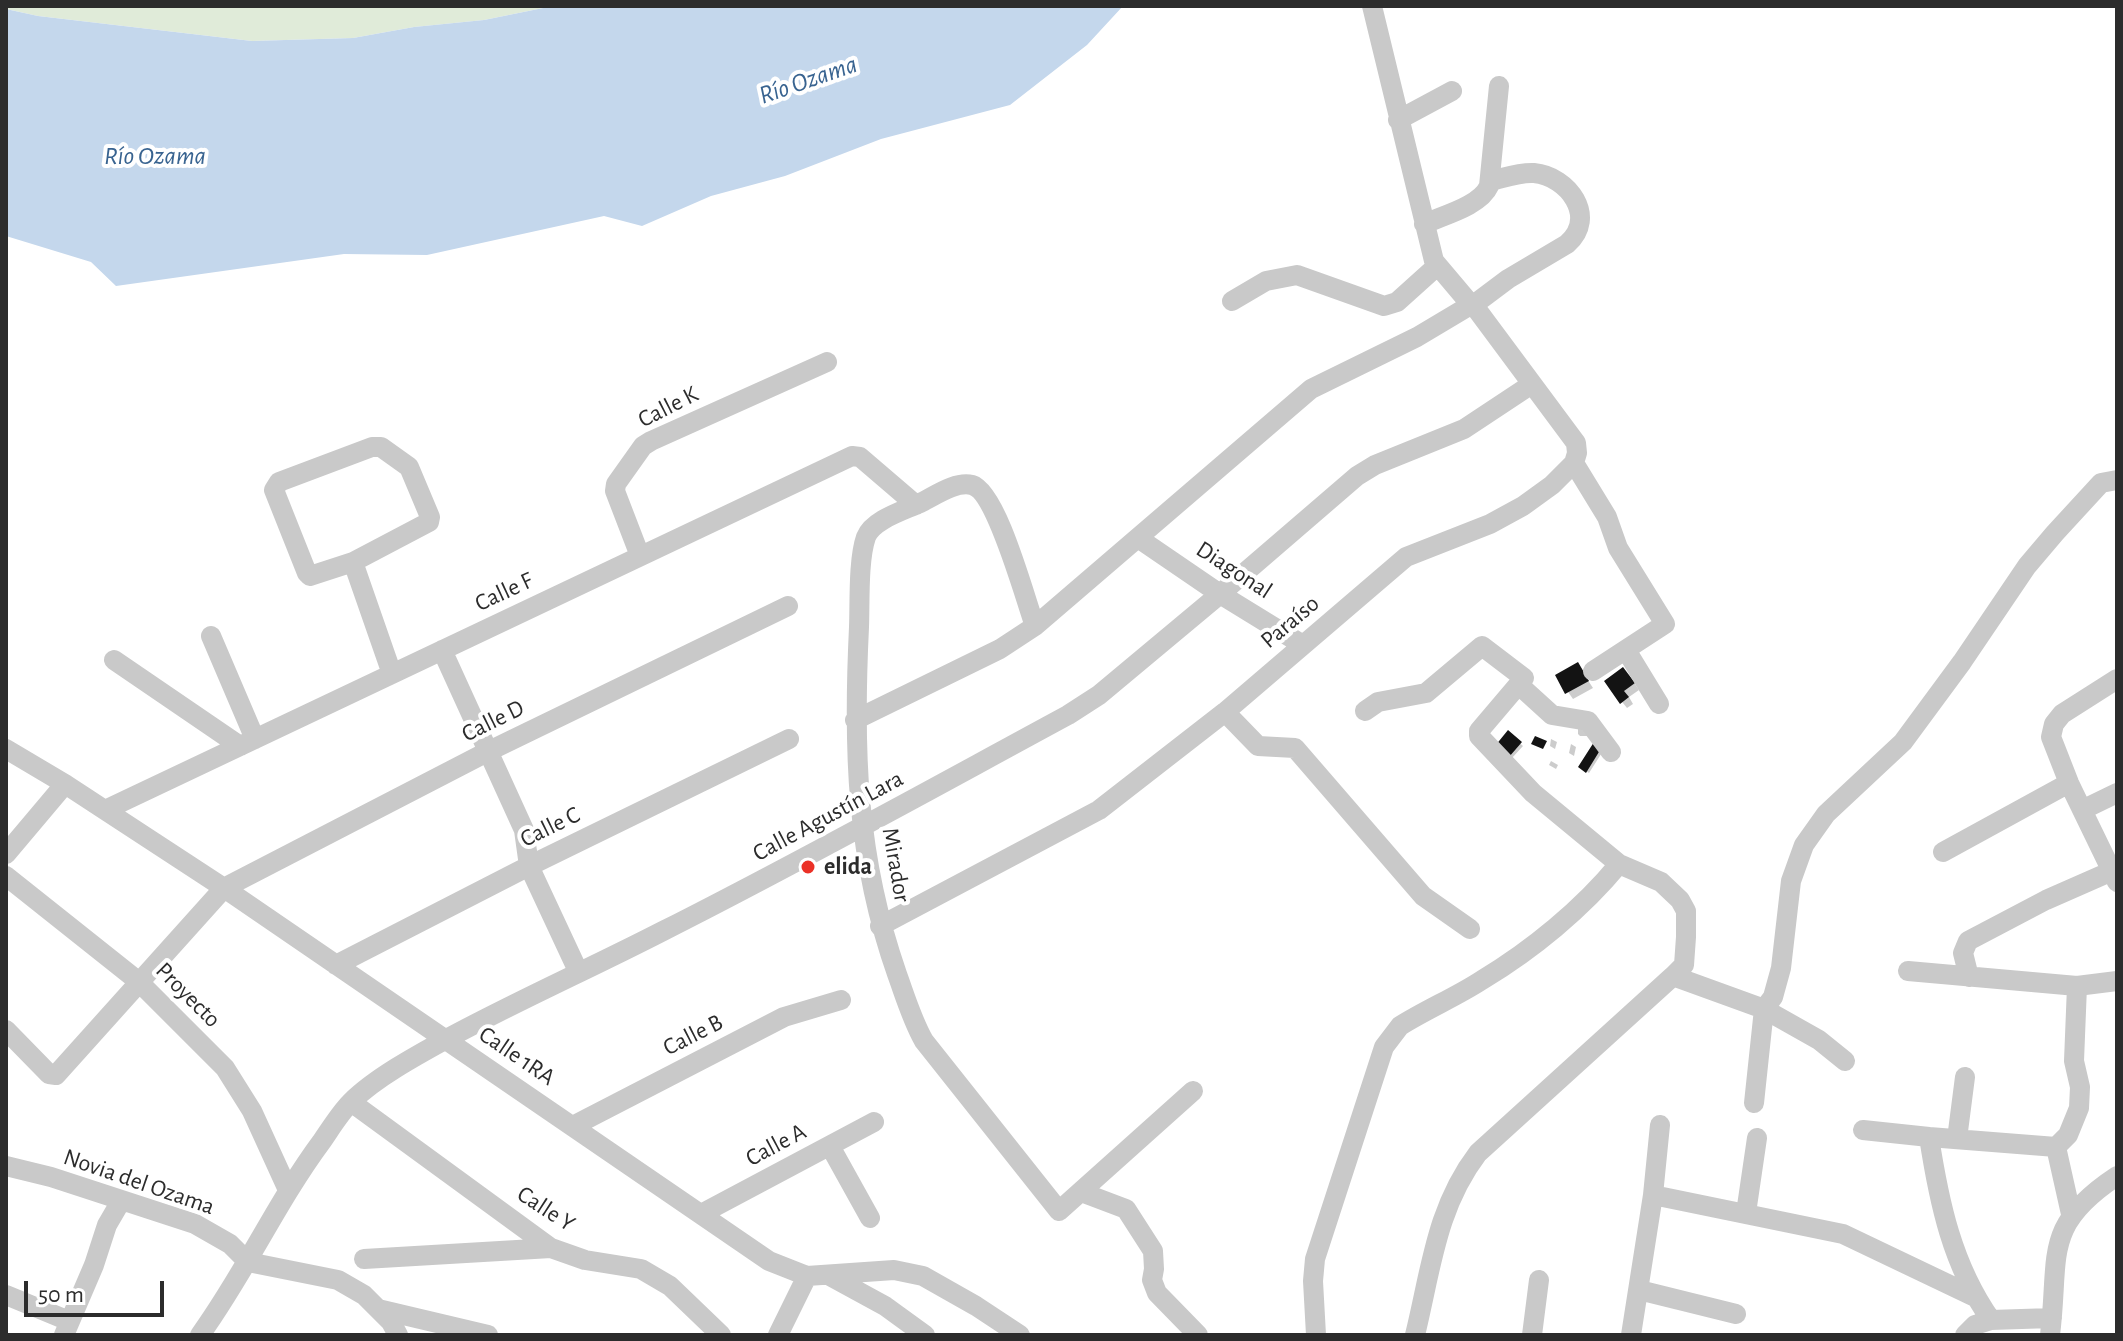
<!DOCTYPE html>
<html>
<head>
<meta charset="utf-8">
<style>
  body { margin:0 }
  #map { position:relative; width:2123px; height:1341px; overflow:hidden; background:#fff; font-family:"Alegreya Sans",sans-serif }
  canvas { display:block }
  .frame { position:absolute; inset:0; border:8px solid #2c2c2c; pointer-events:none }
  .scale { position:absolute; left:24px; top:1281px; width:140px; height:36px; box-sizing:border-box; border:4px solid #2c2c2c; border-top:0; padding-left:10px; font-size:24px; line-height:28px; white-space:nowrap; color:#2c2c2c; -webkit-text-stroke:6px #fff; paint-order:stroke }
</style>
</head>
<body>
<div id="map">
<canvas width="2123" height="1341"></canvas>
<div class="frame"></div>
<div class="scale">50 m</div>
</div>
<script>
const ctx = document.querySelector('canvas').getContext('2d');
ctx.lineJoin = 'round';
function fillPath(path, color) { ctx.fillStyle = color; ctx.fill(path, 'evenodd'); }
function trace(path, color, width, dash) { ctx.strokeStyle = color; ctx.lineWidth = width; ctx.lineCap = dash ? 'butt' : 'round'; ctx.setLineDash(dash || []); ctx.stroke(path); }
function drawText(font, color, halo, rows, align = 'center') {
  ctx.font = font + ' "Alegreya Sans",sans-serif'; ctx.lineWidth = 8; ctx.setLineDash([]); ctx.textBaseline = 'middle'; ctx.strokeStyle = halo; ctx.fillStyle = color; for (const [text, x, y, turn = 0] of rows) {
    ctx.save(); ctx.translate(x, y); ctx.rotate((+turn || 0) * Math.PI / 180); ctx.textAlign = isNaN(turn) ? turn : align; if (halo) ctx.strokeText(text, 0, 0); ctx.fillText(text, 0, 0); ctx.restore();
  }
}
fillPath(new Path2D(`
  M6,6H553L484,20L414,27L353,38L252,41L38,16L6,9Z`), '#e0ebd9');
fillPath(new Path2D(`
  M553,6H1123L1087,45L1010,105L881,139L785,176L711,196L642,226L604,216L427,255L344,254L116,286L91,262L6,236V9L38,16L252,41L353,38L414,27L484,20Z`), '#c4d7ec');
fillPath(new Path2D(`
  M1578,665L1593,688L1573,699L1557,676Z
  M1629,675L1639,690L1629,697L1633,704L1627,708L1606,682Z
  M1588,728L1591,736H1580L1578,734V729Z
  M1508,733L1523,746L1512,758L1498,746Z
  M1551,739L1557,742L1555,749L1550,746Z
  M1571,744L1576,747L1574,756L1569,753Z
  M1601,749L1603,751L1589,773L1583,769Z
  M1551,761L1558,765L1556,769L1549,765Z`), '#0003');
fillPath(new Path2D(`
  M1578,662L1589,681L1565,694L1555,675Z
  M1623,667L1635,683L1624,691L1629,697L1620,704L1604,681Z
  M1508,730L1522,742L1509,757L1495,746Z
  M1535,736L1547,741L1543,749L1531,744Z
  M1594,742L1602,747L1586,773L1578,767Z`), '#131313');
trace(new Path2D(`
  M1372,6L1434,261L1472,306L1508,279L1567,244C1598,217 1568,176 1534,173C1519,172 1504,178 1490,181
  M1398,120L1452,91
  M1424,224C1444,215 1480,206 1489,186L1499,86
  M1232,301L1266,281L1297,275L1384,306L1397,302L1437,266
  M372,447H381L409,467L430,517L429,522L353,562L310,576L307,573L274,490L279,482Z
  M1574,463L1607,517L1618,548L1665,624L1593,671
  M1138,538L1220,594L1303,645
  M640,556L615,491L616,484L643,446L651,441L827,362
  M353,562L392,674
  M1035,626C1025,599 997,492 972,485C956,481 936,495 922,502C906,510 873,519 866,537C858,560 860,603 859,627C853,750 856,857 897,974C905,996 912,1020 924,1041L1059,1211L1193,1091
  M211,636L255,739
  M442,650L524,830L529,866L578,971
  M1626,650L1659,704
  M114,660L240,746
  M2117,679L2062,714L2054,724L2051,737L2069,783L2117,882
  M1519,685L1552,715L1588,721L1611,752
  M1365,711L1378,702L1426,693L1482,646L1524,678L1479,731V736L1533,793L1619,864L1661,882L1680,900L1686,911V937L1684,965L1673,976L1478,1153C1436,1208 1431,1270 1415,1335
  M1225,712L1258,746L1295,748L1423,896L1470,929
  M855,720L1000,649L1035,626L1311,389L1417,337L1469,306L1475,307L1576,443L1577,453L1574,463L1552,485L1523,506L1490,524L1406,557L1225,712L1099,810L880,926
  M6,749L65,784L224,888L769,1261L807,1276L894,1270L923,1276L976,1306L1020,1335
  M105,810L852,456L860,457L916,505
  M2082,810L2117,793
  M1943,852L2069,783
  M6,854L65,784
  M6,876L138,981L225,1068L252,1111L288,1190
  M336,965L529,866L789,739
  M1908,971L2077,986L2117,981
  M1673,976L1764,1009L1773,997L1781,968L1791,881L1804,845L1826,814L1903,742L1962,662L2027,566L2055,533L2101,483L2117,480
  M1969,977L1963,953L1968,941L2046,900L2112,871
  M6,1030L49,1074L56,1075L224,888L487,752L788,606
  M351,1102L551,1248L585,1260L641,1269L670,1286L721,1335
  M1754,1103L1764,1009L1819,1040L1845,1061
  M573,1126L784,1017L841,1000
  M1863,1130L1929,1137
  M1957,1139L1965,1077
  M830,1146L870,1218
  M2056,1147L2068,1135L2079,1108L2080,1087L2074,1061L2077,986
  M2056,1147L2071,1214
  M6,1166L51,1177L195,1224L230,1244L248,1262L338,1280L364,1295L391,1322L398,1335
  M1081,1192L1126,1209L1153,1251L1154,1269L1152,1280L1157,1293L1198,1335
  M1653,1195L1660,1125
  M1746,1213L1757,1138
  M701,1214L874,1122
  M364,1259L551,1248
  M830,1276L885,1306L925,1335
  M1639,1290L1736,1314
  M6,1295L69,1321
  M378,1309L488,1335
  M2052,1318L1991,1320C1952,1265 1939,1202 1929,1137L2056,1147
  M64,1335L94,1265L107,1225L121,1201
  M200,1335C245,1273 276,1203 322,1141C331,1128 340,1113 351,1102C376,1077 421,1053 452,1036C521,999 593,967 663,931C800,862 933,788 1068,715L1099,695L1220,594L1357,476L1375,465L1464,429L1532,384
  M778,1335L807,1276
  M1316,1335L1313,1281L1315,1259L1384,1047L1400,1026C1427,1009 1456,997 1482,980C1532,950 1582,909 1619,864
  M1532,1335L1539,1280
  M1631,1335L1653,1195L1843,1234L1975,1297
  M1965,1335L1975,1325L1991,1320
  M2050,1335C2060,1256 2041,1226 2117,1176`), '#c9c9c9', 20);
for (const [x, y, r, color] of [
  [808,867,8,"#eb3127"]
]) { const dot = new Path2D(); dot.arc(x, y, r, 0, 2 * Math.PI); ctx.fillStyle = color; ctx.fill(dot); trace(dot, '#fff', 3); }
drawText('24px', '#2c2c2c', '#fff', [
  ["Calle K",668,407,-27],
  ["Diagonal",1234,570,33],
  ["Calle F",504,592,-25],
  ["Paraíso",1290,622,-40],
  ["Calle D",493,721,-26],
  ["Calle Agustín Lara",828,816,-28],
  ["Calle C",550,827,-26],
  ["Mirador",896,865,80],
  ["Proyecto",188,995,45],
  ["Calle B",693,1035,-27],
  ["Calle 1RA",517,1056,34],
  ["Calle A",776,1145,-28],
  ["Novia del Ozama",139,1182,19],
  ["Calle Y",546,1209,33]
]);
drawText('bold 24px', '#2c2c2c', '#fff', [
  ["elida",824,867]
], 'left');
drawText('italic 26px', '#386390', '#fff', [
  ["Río Ozama",808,80,-19],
  ["Río Ozama",155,156]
]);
</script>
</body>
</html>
